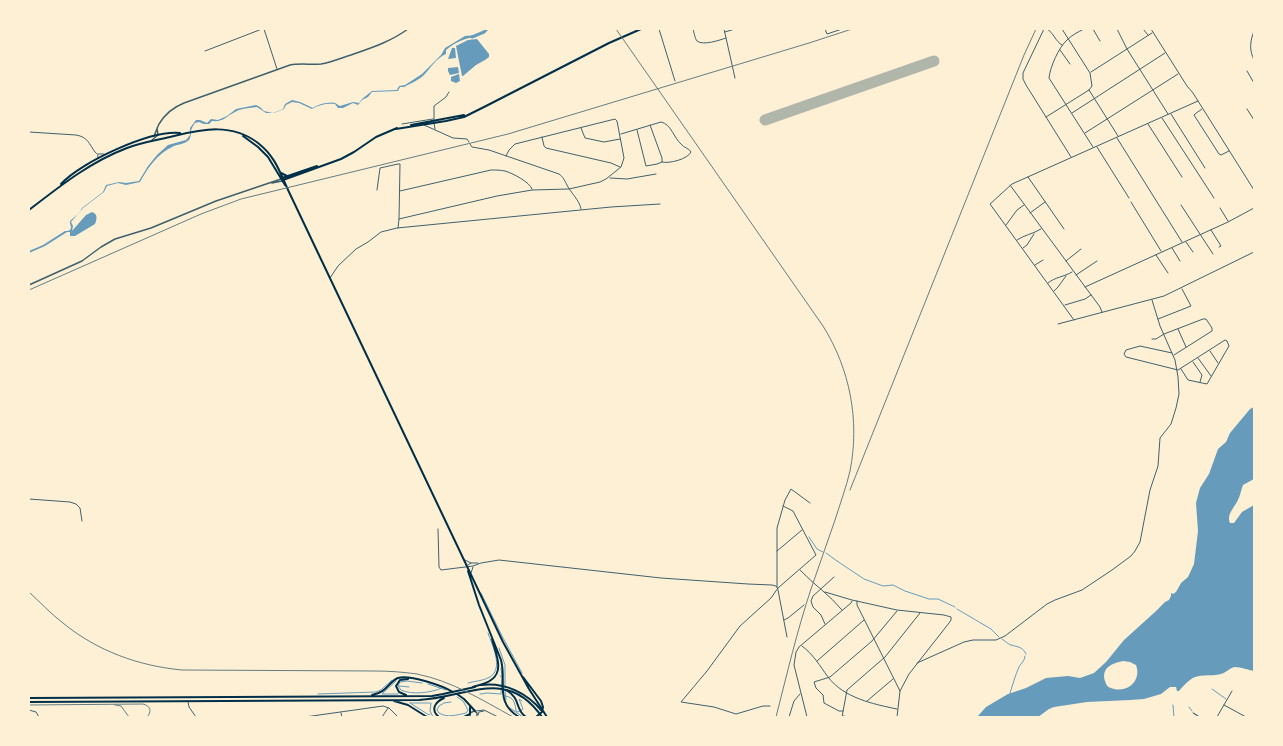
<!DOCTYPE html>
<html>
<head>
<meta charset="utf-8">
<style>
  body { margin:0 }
  #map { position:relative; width:1283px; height:746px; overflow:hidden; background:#fdf0d5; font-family:"PT Sans Narrow",sans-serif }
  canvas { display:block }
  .frame { position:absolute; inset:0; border:30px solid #fdf0d5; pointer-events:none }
</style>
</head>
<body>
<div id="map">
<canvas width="1283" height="746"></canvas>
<div class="frame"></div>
</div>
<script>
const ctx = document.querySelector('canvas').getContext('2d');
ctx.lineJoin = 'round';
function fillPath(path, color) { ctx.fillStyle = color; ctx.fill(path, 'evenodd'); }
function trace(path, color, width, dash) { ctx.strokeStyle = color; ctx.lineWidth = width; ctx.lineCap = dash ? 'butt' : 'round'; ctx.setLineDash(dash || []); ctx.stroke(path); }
fillPath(new Path2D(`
  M476,35V37C465,38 455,42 446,50V54C436,58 430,69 423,76C418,80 410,84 404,87H400L398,91L372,92L368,97L362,100L358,105L353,103L343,108H338L335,104C327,103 318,105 312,109L299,103L292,102L286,105L284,109L274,113H266L257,107C250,108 241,108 235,112C225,117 224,122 212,121L209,124H204L199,122L195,123C194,124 193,126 192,128C190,131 192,136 189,140C184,145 177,144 172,147C157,154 148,168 140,182L126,185L118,183L107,186L104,192L83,208L71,222L73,226L72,231L86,215L92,212C98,214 97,219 95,224L75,236H70V232H67L45,246L29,253V251L43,245L65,231C68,231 71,231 71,227L70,223V221L79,213L82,208L103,192L106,185L119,182L126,183L139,181L148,166L157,155L168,145L186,140L190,135V128L196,120H200L207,123L211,119L218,120L227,116L236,109L256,105L260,107L264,111L268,112L273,113L283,109L285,104L292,100L300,102L313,108C315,105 331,101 335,103C337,104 338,105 340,106L353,102L359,103L362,99L372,91L397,90L399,86L405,85L422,74L441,55L445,48L465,36Z
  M477,39L489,54V57L485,60L476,65L463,76H462L456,46L468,40Z
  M452,48H455L456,58L448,59Z
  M458,67L459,73L450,75L448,71V68Z
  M459,74L460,81L456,83L451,81V77Z
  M1254,407V479L1243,485C1241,490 1240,496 1238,500C1234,508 1226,515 1230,523H1234L1242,512L1254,505V671C1248,670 1241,667 1235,667C1229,668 1227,672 1221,674C1211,677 1198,673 1190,680C1186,683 1182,687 1179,691H1177L1176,687H1170L1161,694L1144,699L1130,700L1087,702L1054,707L1049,709L1038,717H977L986,707L1008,694L1026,688L1046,678L1068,676L1080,678L1094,673L1106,662L1124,640L1155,612L1165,602L1169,600L1171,596V593L1173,594L1176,592L1181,583L1188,577L1194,564L1198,531L1196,503L1200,488L1209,474L1218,449L1226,442L1230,433L1250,409ZM1123,661L1130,662L1136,665C1142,681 1127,694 1111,688C1107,687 1106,684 1105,681C1101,668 1112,663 1123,661Z`), '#669bbc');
trace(new Path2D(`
  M809,537L817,549L823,552
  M826,553L837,561
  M837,561L864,579L883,586L893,585L905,591L929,599H938L955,607
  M481,593L502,636L522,673
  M957,609L991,629L999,637
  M1002,639C1005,641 1008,644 1011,645C1018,647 1023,647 1026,654
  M499,648L505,665V686
  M501,668L502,677
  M396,681L382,694H398
  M468,683C475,681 483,681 490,677C504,668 492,645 488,633
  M428,684L446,690
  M398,686L401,690C412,695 430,693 442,688
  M398,686L400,682L407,681L422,683
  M399,686L409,687
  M1212,689L1226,699
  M505,690L506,700
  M1010,693C1013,684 1015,676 1019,667C1021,663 1025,661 1025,656
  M318,694L376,692L381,690L392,680
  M480,694L487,693L501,694L502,677L500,676
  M505,696C514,697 515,703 516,711L518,712L523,709L519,699L522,701
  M451,702L444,703L439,706L437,710L439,713C447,718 457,715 466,713L468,710L463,701L457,697
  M410,703H431L430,711L433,717
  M410,703L429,715L430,714
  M1173,705L1174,717
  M1189,707L1192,711
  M510,708L523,717
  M1194,713L1200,717`), '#669bbc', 1);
trace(new Path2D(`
  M472,37L484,32L487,29`), '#669bbc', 3);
trace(new Path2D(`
  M765,120L934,61`), '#b1b6ab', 11);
trace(new Path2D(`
  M264,29L277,69
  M659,29L675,81
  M693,29C694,32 695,39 697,41C703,46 720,40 726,38
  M724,29L735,78
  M825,29L827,34L842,29
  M1044,29L1023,73V79L1026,85L1071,157
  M1047,29C1054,33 1055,41 1062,45
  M1084,29C1078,32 1072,35 1067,40C1059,47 1050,67 1049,78L1093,147
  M1093,29L1100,41
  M1117,29L1127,49L1168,114
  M1143,29L1148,35
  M1151,29L1187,86L1193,93L1254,190
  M1254,31C1250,41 1249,50 1254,60
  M725,32L735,29
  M1060,50L1070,64
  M205,51L262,29
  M1247,71L1254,83
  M1091,72L1152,33
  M1089,90L1118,136
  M1202,109L1195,114L1194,115L1219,154L1221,155L1229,151
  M1247,109L1254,120
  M1072,113L1165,53
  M1171,114L1205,168
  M1046,117L1089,90L1092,86L1090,73L1062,29
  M1162,118L1214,198
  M434,120V106L446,97L449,92
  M434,123L435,129
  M402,124L433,119
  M1148,124L1182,177
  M424,125L453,138L467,139L469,142
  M581,128L585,138L604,142L620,139
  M637,130L646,166L657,164L662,162V158L650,125
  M29,132L76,135C88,137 89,144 95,152C99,156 97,152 98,158
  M1085,133L1178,74
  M621,134L661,122C671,124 674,138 681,144C684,148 689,148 691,152C688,159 669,164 662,162
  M542,137L544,146L546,148L611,163L620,167
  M1117,138L1182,242
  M470,144L472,147L489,150L559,174C565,178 566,185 570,190C574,196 580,202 581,209
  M1097,147L1129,198
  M98,154H104
  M1028,177L1064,229
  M610,178L627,179L656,174
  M1010,185L1100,307L1102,312
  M377,190L380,168L398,164H400L399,219L398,228
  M400,191L491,170C496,170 500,170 505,171C512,173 530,182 532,189
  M1131,202L1161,251
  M1181,205L1213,254
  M1220,208L1228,221
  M1030,213L1045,202
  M399,219L497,196L532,190L569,189L600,182L606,179L621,167L624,158L617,121L615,119L515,144L509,150L506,156
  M1006,225L1017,210L1024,205
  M1211,230L1221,246L1219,247
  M1017,240C1024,235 1033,234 1041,229
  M1186,242L1193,252
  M1023,248L1027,245L1034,234
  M1172,248L1180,261
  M1156,255L1168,273
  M1066,261L1081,249
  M1035,265L1043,260
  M1076,275L1097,261
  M330,278L338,266L356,249L368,242L381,232L397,228L611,207L660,204
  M1048,283C1055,277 1064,277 1072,272
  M1085,287L1228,222L1254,208
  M1054,291L1058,287L1066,276
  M1065,305L1085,299L1091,295
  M1158,319L1191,306L1182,289
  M1074,320L990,204L1012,184L1198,101
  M1058,324L1164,296L1254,252
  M1178,329L1186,347
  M1152,339H1156L1164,334L1203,319H1206L1212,328V331L1174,355
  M1210,351L1218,363
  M1172,353L1140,346L1126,350L1124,354L1126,357L1178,370L1225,340L1227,341L1229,346L1207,384L1188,380L1181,369
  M1198,358L1211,376
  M1193,362L1202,375L1200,382
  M29,499L70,502L76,504L80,508L82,521
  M438,529L439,567L441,570L473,566L481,563L499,560L661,578L748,584L772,585L776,586L778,589
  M777,551L802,530
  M465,560L471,563
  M468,565L471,563H478
  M800,570C813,584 830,595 842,610
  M471,573L473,567
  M777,587V528L785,500L791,489L810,503
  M778,590L787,637
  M825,592L852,600L897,610L944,615L951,617V620L949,623L909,674L900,691L897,717
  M857,601V605L900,691
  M784,620L788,618L804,605
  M825,624L821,615L813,607L811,601L813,596L834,577
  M802,646C813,654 820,666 828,677C844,698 873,704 897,709
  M817,661L864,620
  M917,663L964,642L973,640H996L1005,636L1047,604L1055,600L1082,590L1112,570L1131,556L1135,551L1140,542L1150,490L1158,466L1160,438L1171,424L1176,408L1179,394L1178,377L1175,360L1160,326L1152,300
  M867,701L893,679
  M188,702L189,707L196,717
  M1224,705L1246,717
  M770,706H763L736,714L714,707L681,702L707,671L740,626L771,598L778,588L816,555L793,511L783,506
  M29,710L36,712L39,717
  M476,711L484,710L498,717
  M843,711H839L824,703L823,695L816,688L814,682L830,677L872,641L897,611
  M341,713L342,717
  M1193,713L1199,717
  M478,715L479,712L484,711
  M843,716L850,717
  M305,717L383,706L389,708L398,717
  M382,717L388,708
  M789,717L794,701L800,694
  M807,717L794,665L796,652L799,647L851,603L852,601
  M842,717L847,690L885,657L920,613
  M1217,717L1232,691`), '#3f606c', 1);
trace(new Path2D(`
  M154,136C156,132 157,128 159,124C165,114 174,107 184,103L290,65C301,63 311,65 321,64C332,62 341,58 351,55C371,48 390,42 408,29
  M152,140L158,135L157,128
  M272,183L282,181
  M29,285L82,261L101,247L115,239L151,228L216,201L281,179
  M470,717V713L474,711L477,713V717`), '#3f606c', 1.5);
trace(new Path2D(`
  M411,125L464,115
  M396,129L446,121L464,117L486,106L609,43L641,29
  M282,178L317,166
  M283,180L341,159L354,152L376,137L397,128
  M481,685C505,682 527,693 542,711
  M457,694L464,699L475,711
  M372,695C388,692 388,682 398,678C409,674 443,686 453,692
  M406,695L399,692L396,686L400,680L408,679
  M29,698L432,696L443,694L475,687
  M394,701L408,705L427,717
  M29,702L419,700C466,698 507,666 542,717
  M470,707V713
  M439,717C430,710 435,702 444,698
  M464,717L470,714
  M468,717H470`), '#003049', 2);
trace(new Path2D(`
  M243,136L258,147L268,157L285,185
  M281,173L287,176
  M61,184C81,162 150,130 180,133
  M29,210C60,186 90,162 127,148C142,142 158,140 174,136C203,129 232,123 258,143C276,157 280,173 289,192L503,642L529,689L547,717
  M468,571L479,605L501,660C507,682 494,702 519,717
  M523,677L541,701L543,707L542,712L536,717
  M473,687C479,685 486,684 491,680C505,671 495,652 492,639
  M506,690C522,699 514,709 526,717`), '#003049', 2);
trace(new Path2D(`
  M29,705L143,704C151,706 152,712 147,717
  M115,705L121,706L129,717`), '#657d81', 1);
trace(new Path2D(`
  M616,29L823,326C850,369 860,421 850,471C846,488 840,504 835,520C827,543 819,566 811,589C797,631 787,674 776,717
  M29,290L201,214L241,199L508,134L809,43L852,29
  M850,490L1024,55L1036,29
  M29,592C40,602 51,614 63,623C97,651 139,666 182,670L374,671C389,671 403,672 417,674C452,681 482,700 513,717`), '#657d81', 1);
</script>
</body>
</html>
